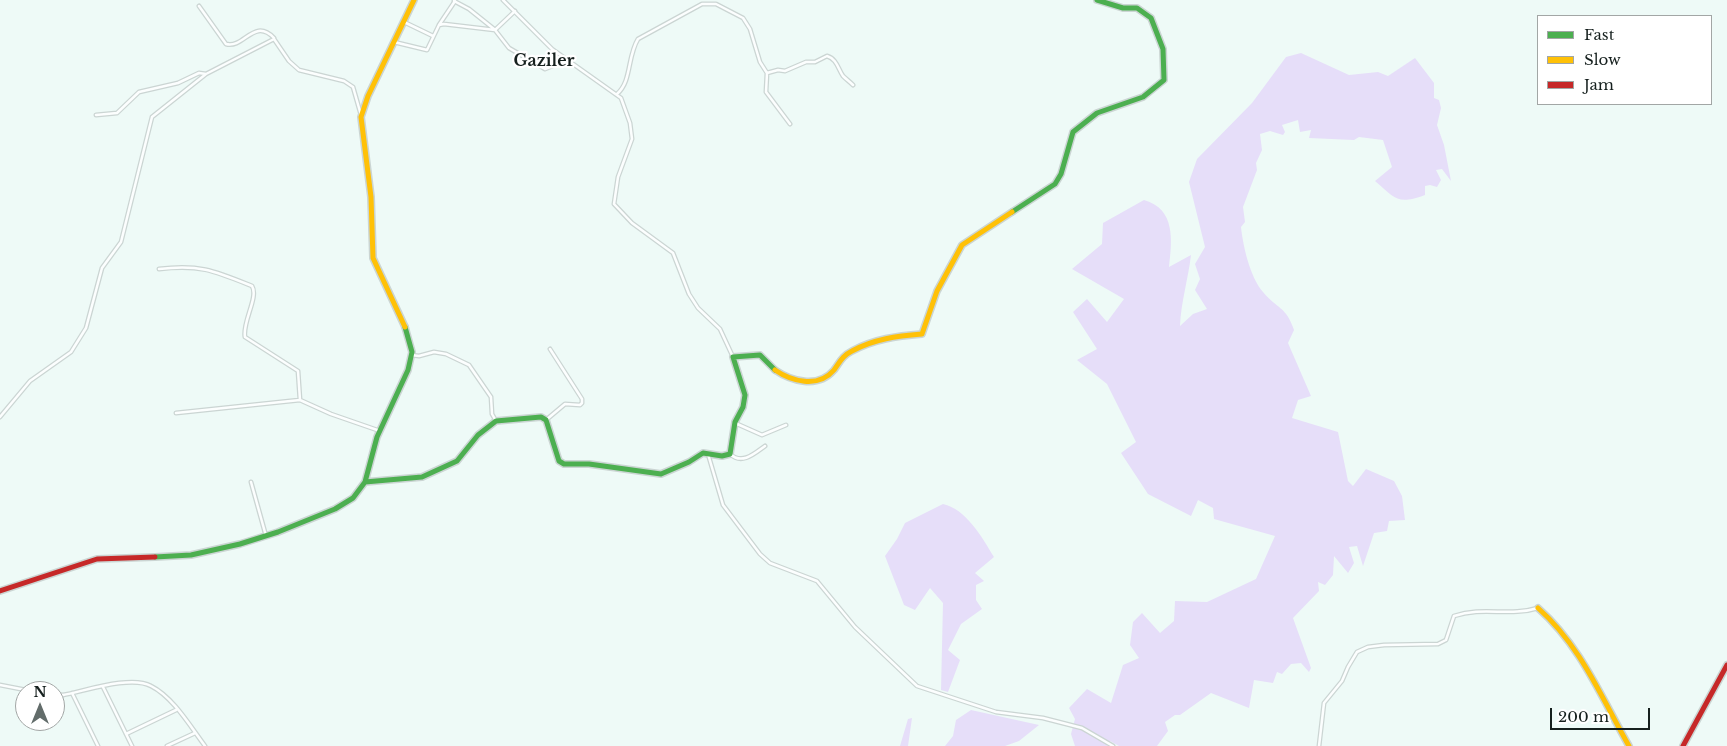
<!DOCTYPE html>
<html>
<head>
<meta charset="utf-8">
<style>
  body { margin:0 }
  #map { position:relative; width:1727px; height:746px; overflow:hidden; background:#eefaf7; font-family:"Libre Baskerville",serif }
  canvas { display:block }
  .legend { position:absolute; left:1537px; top:15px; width:175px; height:90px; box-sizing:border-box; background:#fff; border:1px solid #a2a6a5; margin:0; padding:6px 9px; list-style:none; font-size:15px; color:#16201e }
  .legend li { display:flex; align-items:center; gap:10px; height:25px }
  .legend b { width:25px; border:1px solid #a2a6a5 }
  .north { position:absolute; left:15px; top:681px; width:50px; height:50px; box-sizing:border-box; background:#fff; border:1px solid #a2a6a5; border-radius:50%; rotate:0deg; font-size:14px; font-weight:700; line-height:20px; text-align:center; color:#16201e }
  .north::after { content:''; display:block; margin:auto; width:18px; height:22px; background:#626c6a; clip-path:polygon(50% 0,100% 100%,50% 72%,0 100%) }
  .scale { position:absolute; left:1550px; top:708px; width:100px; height:22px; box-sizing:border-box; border:2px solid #16201e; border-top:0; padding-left:6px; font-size:15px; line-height:18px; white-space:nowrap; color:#16201e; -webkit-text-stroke:4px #fff; paint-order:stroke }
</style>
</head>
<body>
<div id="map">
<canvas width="1727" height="746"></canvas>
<ul class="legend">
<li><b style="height:6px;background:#4caf50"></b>Fast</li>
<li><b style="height:6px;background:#ffc107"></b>Slow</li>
<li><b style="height:6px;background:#c62828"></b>Jam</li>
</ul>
<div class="north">N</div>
<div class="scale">200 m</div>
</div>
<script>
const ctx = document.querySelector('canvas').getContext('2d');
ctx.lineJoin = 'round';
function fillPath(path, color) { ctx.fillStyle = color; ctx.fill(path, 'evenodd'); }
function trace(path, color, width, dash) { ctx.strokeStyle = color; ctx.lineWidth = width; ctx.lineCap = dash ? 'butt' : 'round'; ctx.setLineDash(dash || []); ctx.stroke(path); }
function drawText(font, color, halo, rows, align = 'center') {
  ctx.font = font + ' "Libre Baskerville",serif'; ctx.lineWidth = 4.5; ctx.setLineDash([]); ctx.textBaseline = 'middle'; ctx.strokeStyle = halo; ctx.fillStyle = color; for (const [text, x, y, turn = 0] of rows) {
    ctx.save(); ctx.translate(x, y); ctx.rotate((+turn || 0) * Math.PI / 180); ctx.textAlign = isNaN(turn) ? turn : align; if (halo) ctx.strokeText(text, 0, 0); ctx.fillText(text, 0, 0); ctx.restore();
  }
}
fillPath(new Path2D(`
  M1301,53L1349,75L1378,72L1388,76L1415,58L1434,83V98L1439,100L1441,108L1437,125L1444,145L1451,181L1442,169L1436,170L1441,180L1437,187L1430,185L1425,186V195C1397,205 1396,199 1375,181L1392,167L1383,140L1359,137L1354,140L1309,138L1311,130L1300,132L1298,120L1282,125L1285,132L1283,135L1270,131L1260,134L1262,150L1256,163L1257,170L1243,207L1245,222L1241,227C1243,246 1250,277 1263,292C1277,309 1286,306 1294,330L1288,343L1311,396L1298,400L1292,418L1338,432L1348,481L1353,486L1366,469L1394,481L1402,496L1405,520L1389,521L1387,531L1374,533L1363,566L1357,546L1349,547L1354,563L1348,573L1334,556L1333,575L1325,585L1318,582L1319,591L1293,618L1311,668L1309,672L1301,663L1291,664L1282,674L1277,672L1273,683L1254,680L1249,708L1211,693L1180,715H1175L1165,722L1168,731L1157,746H1119L1110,741L1107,746H1075L1071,734L1075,719L1069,708L1087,689L1111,703L1123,665L1139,658L1130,645L1133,622L1142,613L1160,633L1174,621L1175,601L1207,602L1256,579L1275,536L1214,519L1213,508L1198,500L1191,516L1148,494L1121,453L1136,442L1107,384L1077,360L1097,349L1073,312L1087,299L1107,322L1124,299L1072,269L1102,244L1103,223L1144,200C1176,209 1172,241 1169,267L1191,255C1188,280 1181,302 1180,326L1193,314L1207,309L1195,290L1200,279L1195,264L1205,247L1189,182L1197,159L1252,103L1286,57Z
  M943,504C966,509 982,537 994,557L975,573L984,581L976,585V600L982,609L961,624L948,650L960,660L948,692L941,690L943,603L930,588L915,610L904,605L885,556L897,539L905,523Z
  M971,710L1039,725L1019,741L1005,746H945L953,736L956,720Z
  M912,718L908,746H900L908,719Z`), '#e6def9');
const street = new Path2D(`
  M503,0L552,49L621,98L630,123L632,139L618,177L614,204L632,223L673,253L689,294L698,308L720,329L733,357
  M454,1L469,9L494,29
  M199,6L226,44C244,49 254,17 274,38
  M515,11L495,30L509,48L545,69L555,65L558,60L552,50
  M404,22L433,36
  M439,25L455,1
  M394,42L427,50L439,25L444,24L495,30
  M767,73L778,70L785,71L806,62H815L827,56C837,59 838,69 843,76C846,79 850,82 853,85
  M617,94C632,81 627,57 638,39L702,4H716L743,18L750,29L760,62L767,73L766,92L790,124
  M96,115L117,113L139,92L178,83L199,73L206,74
  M159,269C200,264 215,271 252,286C259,297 242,322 245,337L298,371L300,400
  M411,355L419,356L434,352L446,354L469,365L491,397L492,414L496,421
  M176,413L300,400L331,414L380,431
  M0,417L30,381L71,352L86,328L102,268L121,242L152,117L206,74L274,39L289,61L299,70L344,81L353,87L361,115
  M546,420L565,404L580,405L582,403V399L550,349
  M735,423L762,435L786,425
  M708,454L723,505L760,554L770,563L817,581L855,627L917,686L996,712L1043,718L1082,728L1113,746
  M730,454C742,465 754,454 765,446
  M251,482L266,536
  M0,685L31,691
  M103,687L132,746
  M72,693L98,746
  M55,694L63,695C85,691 131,675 151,686C173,697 190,726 205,746
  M126,734L176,710
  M167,746L195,733
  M1319,746L1324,703L1342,681L1348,667L1357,652L1368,647L1384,645L1438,644L1446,640L1454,616C1484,606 1509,617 1538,608`);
const fast = new Path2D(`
  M1012,212L1055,184L1061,174L1073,132L1097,113L1143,97L1164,80L1163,49L1151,18L1137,8H1123L1097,0
  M365,482L422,477L457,461L478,435L496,421L541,417L546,420L559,461L564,464H589L661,474L689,462L703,453L722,456L730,454L735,422L743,407L745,395L733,357L760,355L775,370
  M155,557L191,555L240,544L278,532L335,509L353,498L365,482L377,437L408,370L412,352L405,327`);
const slow = new Path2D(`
  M405,327L373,258L371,197L361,117L368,96L414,0
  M775,370C791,381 818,389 834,370C840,362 842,356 852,351C874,339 897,336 922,334L937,291L962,245L1012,212
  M1538,608C1581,646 1601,697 1629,746`);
const jam = new Path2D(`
  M0,591L97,559L155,557
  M1683,746L1727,665`);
trace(street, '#cbd5d3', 5);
trace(fast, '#cbd5d3', 8);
trace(slow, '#cbd5d3', 8);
trace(jam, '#cbd5d3', 8);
trace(street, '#fcfefe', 2.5);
trace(fast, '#4caf50', 5);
trace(slow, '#ffc107', 5);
trace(jam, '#c62828', 5);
drawText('bold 16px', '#16201e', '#fff', [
  ["Gaziler",544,61]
]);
</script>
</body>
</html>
